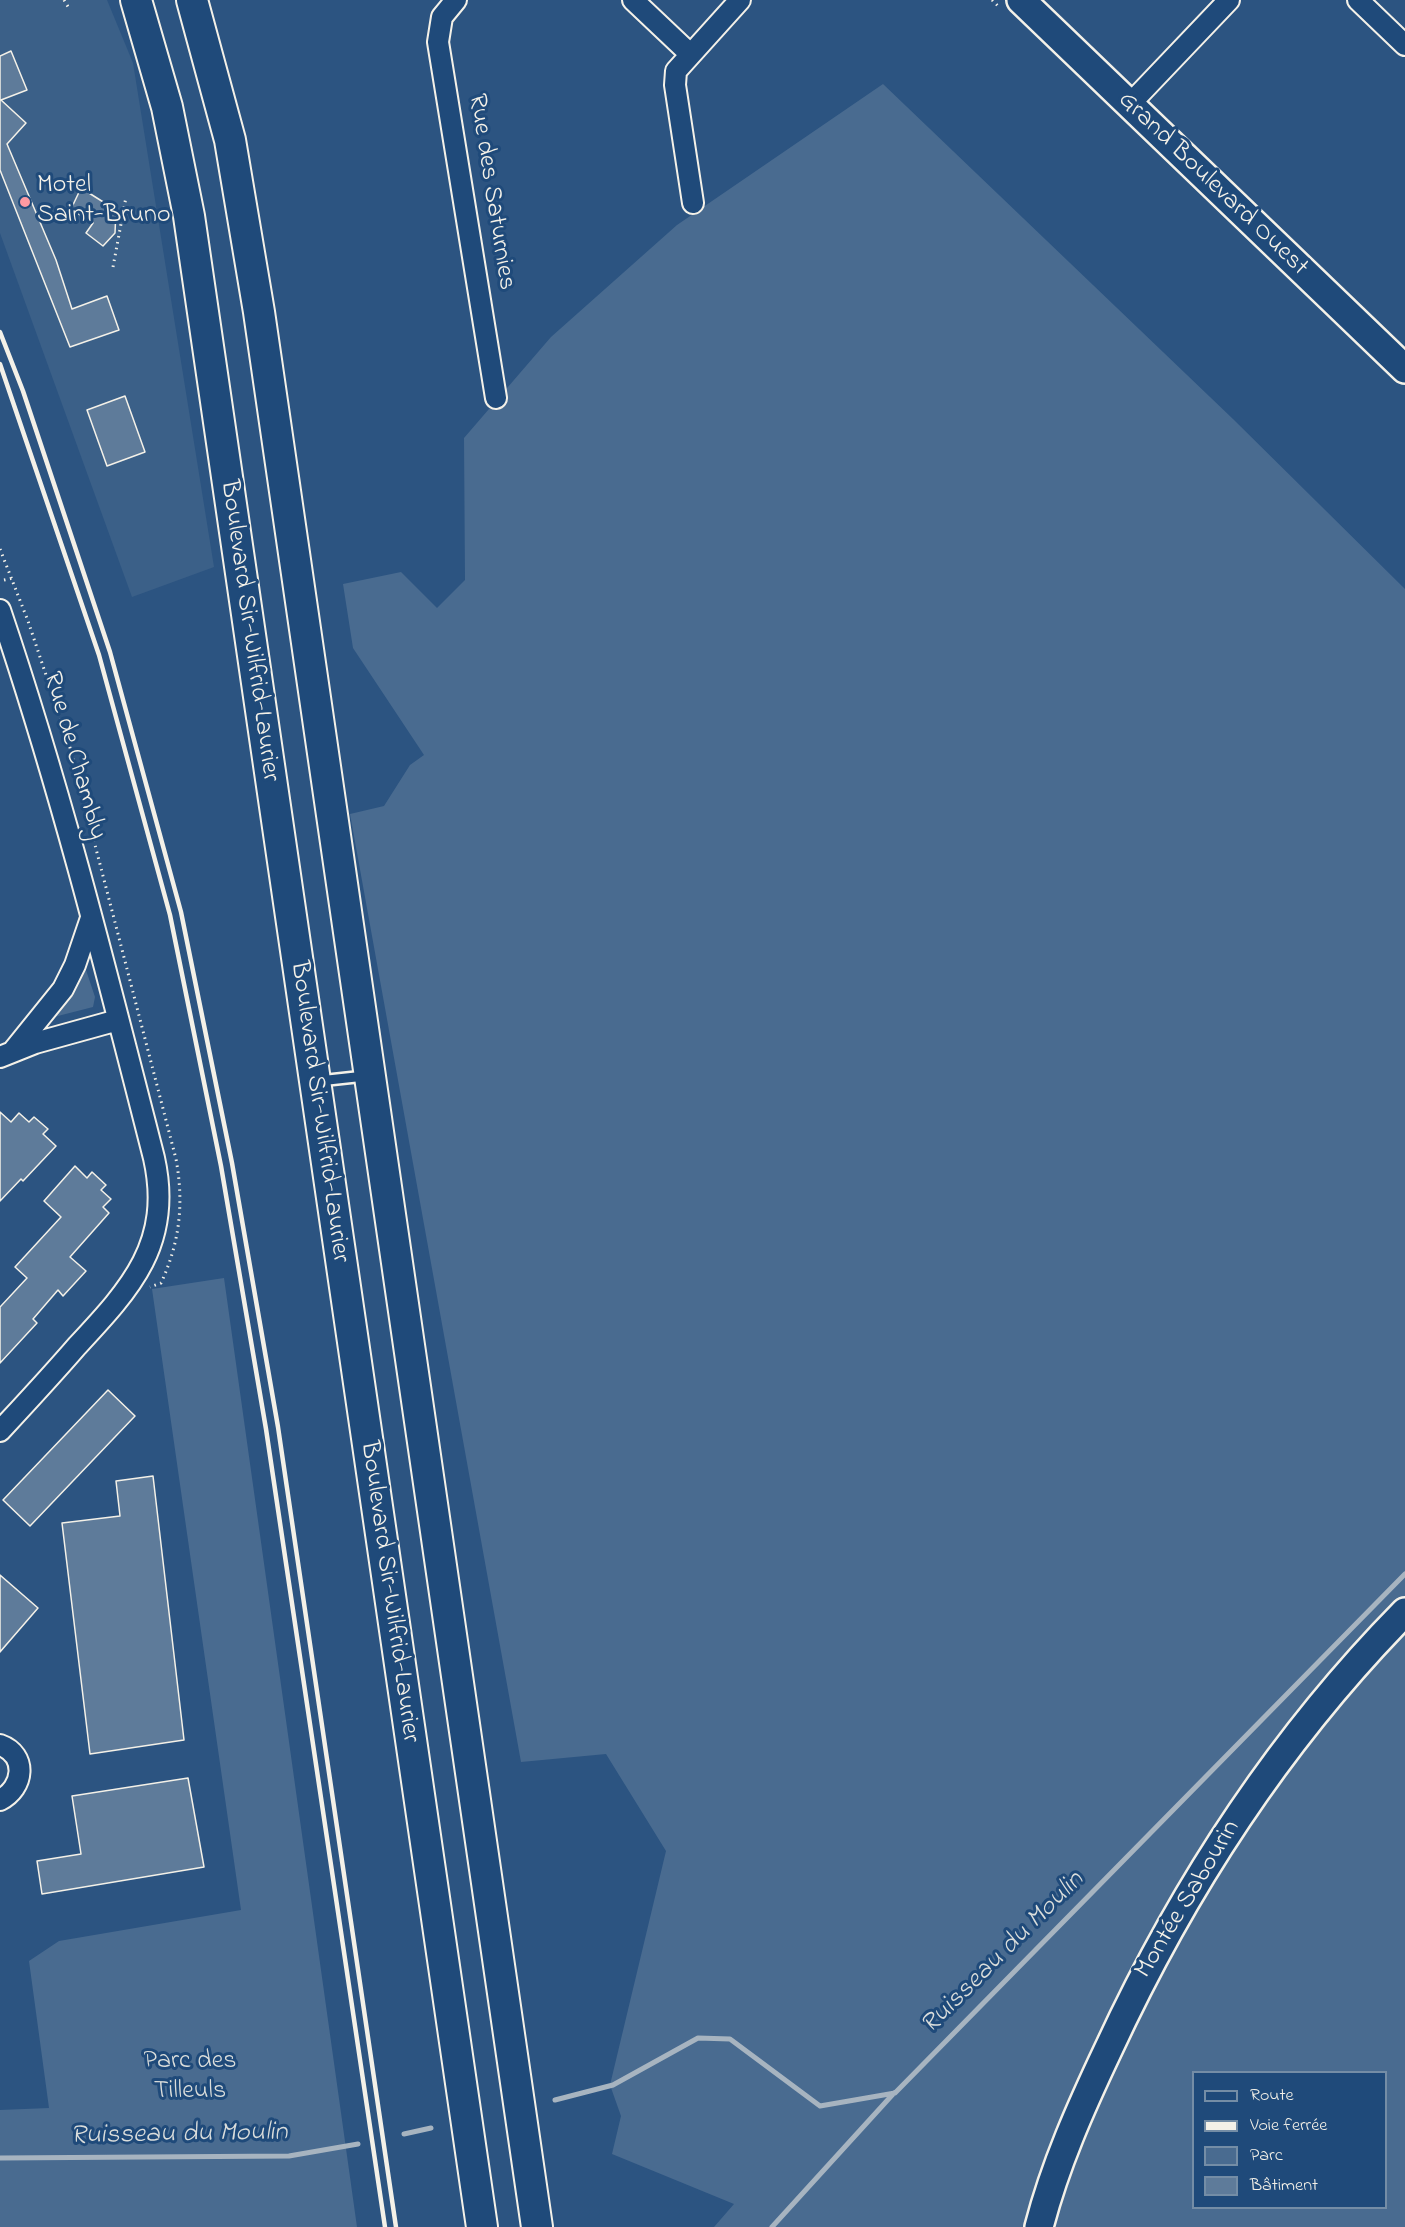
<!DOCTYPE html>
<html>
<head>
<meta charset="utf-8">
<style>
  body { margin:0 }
  #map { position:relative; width:1405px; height:2227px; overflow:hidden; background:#2c5481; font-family:"Indie Flower",sans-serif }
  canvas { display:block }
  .legend { position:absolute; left:1192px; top:2071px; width:195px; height:138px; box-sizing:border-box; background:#1f4a7a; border:2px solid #748da6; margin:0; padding:8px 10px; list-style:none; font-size:18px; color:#f4f1e8 }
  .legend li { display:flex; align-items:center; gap:12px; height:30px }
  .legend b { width:30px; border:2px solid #748da6 }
</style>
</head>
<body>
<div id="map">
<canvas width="1405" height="2227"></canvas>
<ul class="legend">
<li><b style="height:8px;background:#1f4a7a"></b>Route</li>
<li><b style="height:8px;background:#f4f1e8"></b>Voie ferrée</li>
<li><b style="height:16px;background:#496b90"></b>Parc</li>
<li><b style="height:16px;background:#5e7b9a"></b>Bâtiment</li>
</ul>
</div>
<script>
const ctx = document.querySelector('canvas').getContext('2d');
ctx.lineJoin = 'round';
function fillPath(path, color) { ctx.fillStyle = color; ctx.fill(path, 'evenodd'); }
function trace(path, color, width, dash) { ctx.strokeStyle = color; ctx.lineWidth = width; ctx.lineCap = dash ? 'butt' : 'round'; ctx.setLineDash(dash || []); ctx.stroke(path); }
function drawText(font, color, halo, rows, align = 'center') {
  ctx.font = font + ' "Indie Flower",sans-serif'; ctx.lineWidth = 6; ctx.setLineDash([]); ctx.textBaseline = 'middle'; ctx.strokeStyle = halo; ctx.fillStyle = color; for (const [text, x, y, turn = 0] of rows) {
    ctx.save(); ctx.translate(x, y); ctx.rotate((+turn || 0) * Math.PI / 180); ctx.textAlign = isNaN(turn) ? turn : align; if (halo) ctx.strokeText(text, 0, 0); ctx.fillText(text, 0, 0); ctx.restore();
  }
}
fillPath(new Path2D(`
  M0,0H107L133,63L214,567L132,597L0,233Z`), '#3b6088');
fillPath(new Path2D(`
  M883,84L1233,419L1405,589V2227H714L734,2204L612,2154L621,2116L610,2085L666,1851L606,1754L521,1762L350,814L384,806L410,765L424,755L353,648L343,584L401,572L437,608L465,580L464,438L551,337L677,225ZM1194,2072H1386V2208H1194Z
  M85,967L95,997L93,1007L50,1018Z
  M224,1278L357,2227H0V2110L49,2108L29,1961L59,1941L241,1910L152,1289Z`), '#496b90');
trace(new Path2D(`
  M555,2100L613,2085L698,2038L730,2039L820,2106L895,2093L1405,1574
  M404,2134L431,2128
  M0,2158L289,2156L358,2144
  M772,2227L894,2093`), '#a7b4c0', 5);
const building = new Path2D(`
  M11,51L27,90L1,100L26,123L7,144L56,260L72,309L107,296L119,330L70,347L0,170V56Z
  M81,188L116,210L115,233L103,246L86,233L93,223L71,209Z
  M125,396L145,452L107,466L87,410Z
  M0,1112L11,1122L19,1113L29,1122L34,1117L48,1129L43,1134L56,1146L23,1181L21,1179L0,1201Z
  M75,1166L87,1178L92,1172L106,1185L101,1190L111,1199L103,1207L109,1213L70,1257L86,1271L63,1296L58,1290L33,1319L37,1323L0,1363V1307L27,1278L15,1267L61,1217L44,1201Z
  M108,1390L135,1416L30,1526L3,1500Z
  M153,1476L184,1740L90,1754L62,1523L120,1516L116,1481Z
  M0,1575L38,1608L0,1652Z
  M188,1778L204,1867L42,1894L37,1861L81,1854L72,1796Z`);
fillPath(building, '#5e7b9a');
trace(building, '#f4f1e8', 1.5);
const lane = new Path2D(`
  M319,1081L365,1076`);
const street = new Path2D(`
  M456,0L442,17L438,42L496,398
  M633,0L689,53
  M1358,0L1405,45
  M1130,104L1229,0
  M693,203L675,85L676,71L740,0
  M0,610C61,790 107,974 154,1158C173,1243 131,1288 77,1346C52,1375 26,1403 0,1431
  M13,1051L63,989L75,965L91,918
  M0,1057L35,1043L118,1020
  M0,1745C28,1755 24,1788 0,1800`);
const secondary = new Path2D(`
  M1021,0L1405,369
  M1039,2227C1055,2165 1081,2107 1108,2050C1183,1888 1279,1740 1405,1612`);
const primary = new Path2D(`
  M136,0L167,107L189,216L482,2227
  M192,0L230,140L259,312L537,2227`);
trace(lane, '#f4f1e8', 14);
trace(street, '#f4f1e8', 24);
trace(secondary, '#f4f1e8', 32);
trace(primary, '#f4f1e8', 34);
trace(new Path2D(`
  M64,0L70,10
  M992,0L999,7
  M113,267L126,197
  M0,549L28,621L69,744L176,1159C184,1203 180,1242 161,1283L150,1287
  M4,580L13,578`), '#f4f1e8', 3, [1.5, 4.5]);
trace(lane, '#1f4a7a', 9);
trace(street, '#1f4a7a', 20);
trace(secondary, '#1f4a7a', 27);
trace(primary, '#1f4a7a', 30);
trace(new Path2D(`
  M0,332L23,391L110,652L181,912L232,1163L278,1427L396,2227
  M0,364L99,655L170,915L221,1166L266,1429L385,2227`), '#f4f1e8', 4.5);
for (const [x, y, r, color] of [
  [25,202,6,"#ff9aa2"]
]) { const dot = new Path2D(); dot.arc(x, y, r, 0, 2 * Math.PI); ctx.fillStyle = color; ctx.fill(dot); trace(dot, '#1f4a7a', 2); }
drawText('26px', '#f4f1e8', '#1f4a7a', [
  ["Grand Boulevard Ouest",1212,185,44],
  ["Rue des Saturnies",490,192,81],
  ["Boulevard Sir-Wilfrid-Laurier",248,631,82],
  ["Rue de Chambly",73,756,74],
  ["Boulevard Sir-Wilfrid-Laurier",318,1112,82],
  ["Boulevard Sir-Wilfrid-Laurier",388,1592,82],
  ["Montée Sabourin",1189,1900,-59]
]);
drawText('26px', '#f4f1e8', '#1f4a7a', [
  ["Motel",37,187],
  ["Saint-Bruno",37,217]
], 'left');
drawText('26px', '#dadddb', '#1f4a7a', [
  ["Parc des",190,2063],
  ["Tilleuls",190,2093]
]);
drawText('italic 27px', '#dadddb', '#1f4a7a', [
  ["Ruisseau du Moulin",1004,1954,-45],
  ["Ruisseau du Moulin",179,2136,-1]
]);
</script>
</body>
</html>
